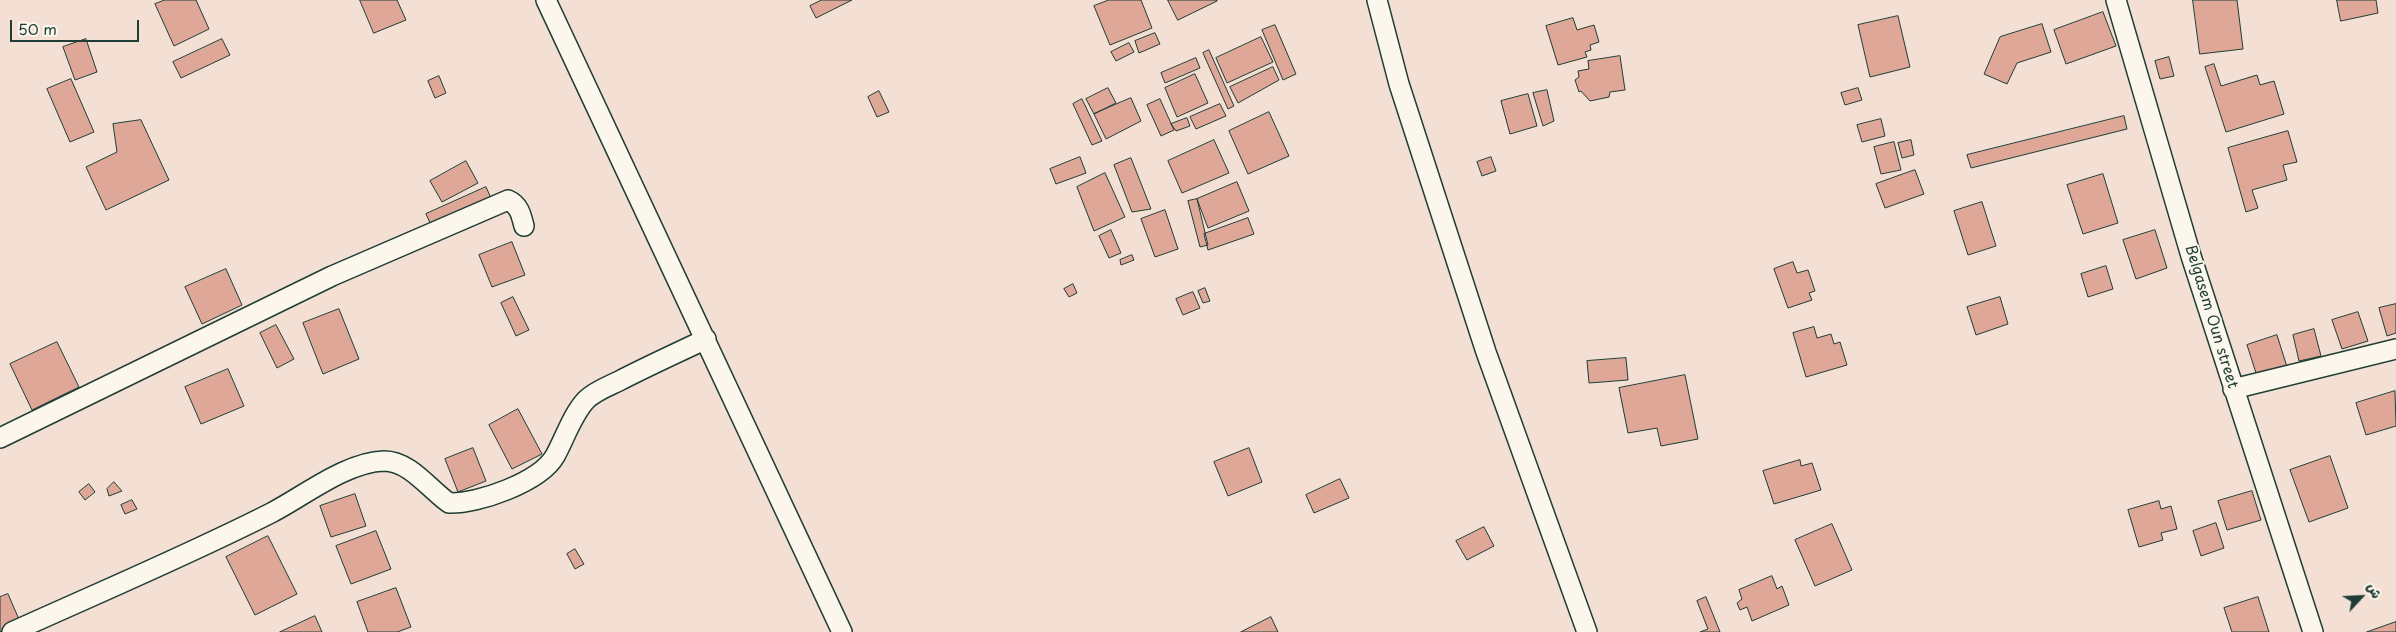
<!DOCTYPE html>
<html>
<head>
<meta charset="utf-8">
<style>
  body { margin:0 }
  #map { position:relative; width:2396px; height:632px; overflow:hidden; background:#f3dfd3; font-family:"Playpen Sans","Playpen Sans Arabic",sans-serif }
  canvas { display:block }
  .north { position:absolute; left:2336px; top:572px; width:50px; height:50px; -webkit-text-stroke:4px #fbf7ec; paint-order:stroke; rotate:65deg; font-size:14px; font-weight:700; line-height:20px; text-align:center; color:#1f3d34 }
  .north::after { content:''; display:block; margin:auto; width:18px; height:22px; background:#1f3d34; clip-path:polygon(50% 0,100% 100%,50% 72%,0 100%) }
  .scale { position:absolute; left:10px; top:20px; width:129px; height:22px; box-sizing:border-box; border:2px solid #1f3d34; border-top:0; padding-left:6px; font-size:15px; line-height:18px; white-space:nowrap; color:#1f3d34; -webkit-text-stroke:4px #fbf7ec; paint-order:stroke }
</style>
</head>
<body>
<div id="map">
<canvas width="2396" height="632"></canvas>
<div class="north">ش</div>
<div class="scale">50 m</div>
</div>
<script>
const ctx = document.querySelector('canvas').getContext('2d');
ctx.lineJoin = 'round';
function fillPath(path, color) { ctx.fillStyle = color; ctx.fill(path, 'evenodd'); }
function trace(path, color, width, dash) { ctx.strokeStyle = color; ctx.lineWidth = width; ctx.lineCap = dash ? 'butt' : 'round'; ctx.setLineDash(dash || []); ctx.stroke(path); }
function drawText(font, color, halo, rows, align = 'center') {
  ctx.font = font + ' "Playpen Sans",sans-serif'; ctx.lineWidth = 4; ctx.setLineDash([]); ctx.textBaseline = 'middle'; ctx.strokeStyle = halo; ctx.fillStyle = color; for (const [text, x, y, turn = 0] of rows) {
    ctx.save(); ctx.translate(x, y); ctx.rotate((+turn || 0) * Math.PI / 180); ctx.textAlign = isNaN(turn) ? turn : align; if (halo) ctx.strokeText(text, 0, 0); ctx.fillText(text, 0, 0); ctx.restore();
  }
}
const building = new Path2D(`
  M165,0H196L209,29L174,46L155,4Z
  M360,0H397L406,20L374,33Z
  M822,0H852L816,18L810,6Z
  M1109,0H1141L1152,28L1110,45L1094,6Z
  M1168,0H1217V1L1178,20Z
  M2193,0H2237L2243,49L2200,54Z
  M2337,0H2376L2378,13L2341,21Z
  M2103,12L2116,46L2066,64L2054,30Z
  M1898,16L1910,67L1870,77L1858,25Z
  M1573,18L1577,30L1594,25L1599,42L1590,45L1591,50L1585,52L1587,57L1558,65L1546,26Z
  M2042,24L2051,52L2017,63L2007,84L1984,74L2000,37Z
  M1275,25L1296,74L1283,80L1262,30Z
  M1155,33L1160,44L1139,53L1135,41Z
  M1261,37L1273,62L1227,83L1216,58Z
  M86,39L97,72L75,80L63,47Z
  M222,39L230,55L181,78L173,62Z
  M1129,43L1134,52L1116,61L1111,52Z
  M1209,50L1234,106L1228,109L1203,53Z
  M1620,56L1625,90L1610,92L1609,97L1590,101L1581,91L1579,92L1575,80L1579,77L1578,71L1589,69L1588,61Z
  M2169,57L2174,76L2160,79L2155,61Z
  M1196,58L1200,68L1165,83L1161,73Z
  M2214,64L2221,86L2257,75L2260,85L2274,81L2284,114L2226,132L2205,67Z
  M1273,67L1279,80L1238,103L1230,87Z
  M1195,74L1208,103L1177,117L1165,88Z
  M439,76L446,93L435,98L428,81Z
  M71,79L94,132L70,142L47,89Z
  M1108,88L1116,103L1094,114L1086,99Z
  M1858,88L1862,100L1845,105L1841,93Z
  M1547,90L1554,121L1543,126L1533,93Z
  M879,91L889,112L877,117L868,97Z
  M1528,94L1537,126L1510,134L1501,101Z
  M1131,98L1141,121L1106,139L1094,114Z
  M1082,99L1102,141L1092,145L1073,104Z
  M1160,99L1174,130L1161,136L1147,105Z
  M1220,104L1226,116L1196,129L1190,117Z
  M1269,112L1289,156L1248,174L1229,131Z
  M2124,116L2127,129L1971,168L1967,155Z
  M1187,118L1190,126L1176,131L1171,124Z
  M1881,119L1885,136L1862,142L1857,125Z
  M141,120L169,180L106,210L86,167L117,152L113,124Z
  M2288,131L2297,162L2283,165L2287,180L2252,190L2258,208L2246,212L2228,148Z
  M1214,140L1229,173L1182,193L1168,161Z
  M1911,140L1914,155L1902,158L1898,143Z
  M1894,142L1901,170L1881,174L1874,147Z
  M1080,157L1086,173L1056,184L1050,169Z
  M1491,157L1496,171L1482,176L1477,162Z
  M1131,158L1151,209L1132,212L1114,165Z
  M466,161L478,183L442,202L430,181Z
  M1915,170L1924,194L1885,208L1876,184Z
  M1105,173L1125,217L1094,231L1077,187Z
  M2103,174L2118,223L2083,234L2067,185Z
  M1237,182L1249,211L1208,228L1197,199Z
  M486,187L492,200L432,227L426,214Z
  M1197,199L1208,245L1200,247L1188,201Z
  M1982,202L1996,246L1968,255L1954,211Z
  M1165,210L1178,249L1155,257L1141,219Z
  M1248,218L1254,234L1208,250L1204,234Z
  M1111,230L1121,253L1109,258L1099,236Z
  M2155,230L2167,268L2136,279L2123,240Z
  M512,242L525,275L492,287L479,255Z
  M1132,255L1134,260L1121,265L1120,260Z
  M1793,262L1797,273L1808,270L1815,291L1809,293L1812,300L1788,308L1774,269Z
  M2106,266L2113,289L2088,297L2081,274Z
  M226,269L242,305L202,324L185,287Z
  M1073,284L1077,293L1069,297L1064,289Z
  M1205,288L1210,301L1203,303L1198,291Z
  M1193,292L1200,308L1183,315L1176,299Z
  M513,297L529,330L516,336L501,303Z
  M2000,297L2008,324L1976,335L1967,307Z
  M2396,304V333L2387,336L2379,308Z
  M339,309L359,359L323,374L303,323Z
  M2358,312L2368,341L2342,349L2332,320Z
  M276,325L294,359L277,368L260,333Z
  M1814,327L1817,338L1831,334L1834,344L1840,342L1847,365L1806,377L1793,333Z
  M2314,329L2321,356L2299,361L2293,335Z
  M2277,335L2287,367L2257,376L2247,345Z
  M57,342L79,387L32,410L10,364Z
  M1626,358L1628,380L1589,383L1587,361Z
  M228,369L244,406L201,424L185,387Z
  M1685,375L1698,439L1661,446L1657,428L1628,433L1619,388Z
  M2395,391L2396,426L2366,435L2356,403Z
  M518,409L542,454L512,469L489,425Z
  M473,448L486,481L458,492L445,459Z
  M1249,448L1262,482L1228,496L1214,462Z
  M2330,456L2348,508L2309,522L2290,470Z
  M1800,460L1801,466L1812,463L1821,490L1774,504L1763,471Z
  M1340,479L1349,498L1314,513L1306,495Z
  M114,482L122,491L109,496L107,489Z
  M89,484L95,492L85,500L79,492Z
  M2252,491L2261,520L2227,530L2218,501Z
  M355,494L366,526L331,537L320,506Z
  M132,500L137,509L125,514L121,505Z
  M2159,501L2161,509L2171,506L2177,529L2161,533L2163,540L2139,547L2128,510Z
  M2216,523L2224,548L2201,556L2193,531Z
  M1832,524L1852,570L1815,586L1795,540Z
  M1484,527L1494,546L1467,560L1456,541Z
  M376,531L391,569L351,584L336,546Z
  M268,536L297,594L255,615L226,557Z
  M575,549L584,564L575,569L567,554Z
  M1772,576L1777,589L1782,586L1789,605L1752,621L1747,607L1740,610L1737,603L1742,599L1739,590Z
  M396,588L411,627L397,632H368L357,602Z
  M8,594L21,624L0,632V597Z
  M1706,597L1720,632H1700L1708,629L1697,601Z
  M2258,597L2269,632H2232L2224,608Z
  M315,616L322,632H280Z
  M1271,617L1278,632H1241Z
  M2396,622V632H2367Z`);
fillPath(building, '#dfa798');
trace(building, '#1f3d34', 1);
const minor = new Path2D(`
  M546,0L842,632
  M1377,0L1399,84L1486,352L1587,632
  M2116,0L2191,256L2313,632
  M2233,389L2396,349
  M0,438L332,276L508,200C519,205 521,214 524,226
  M12,632C98,593 186,556 271,513C304,496 346,462 384,461C410,461 429,489 449,503C478,504 540,482 555,456C565,438 572,415 586,400C595,391 609,386 619,381C648,366 677,353 706,339`);
trace(minor, '#1f3d34', 22);
trace(minor, '#fbf7ec', 19);
drawText('15px', '#1f3d34', '#fbf7ec', [
  ["Belgasem Oun street",2211,317,73]
]);
</script>
</body>
</html>
